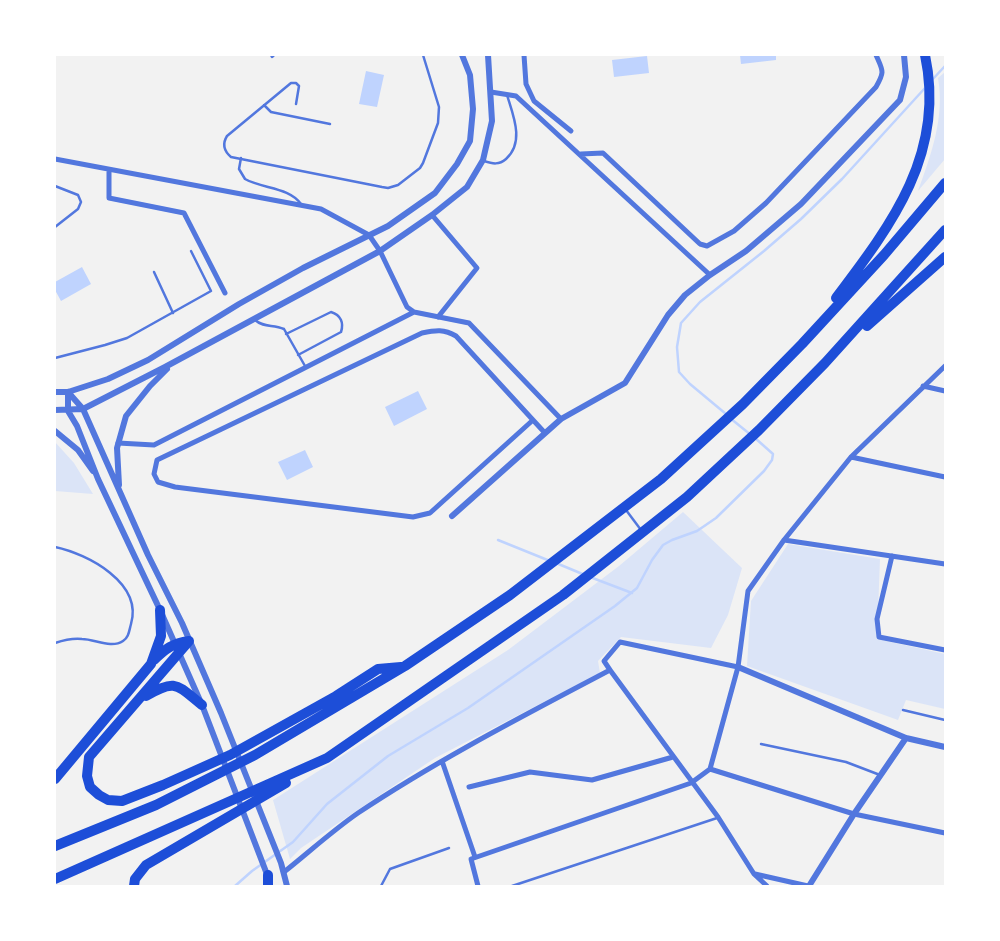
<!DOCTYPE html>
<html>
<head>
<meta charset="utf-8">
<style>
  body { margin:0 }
  #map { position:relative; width:1000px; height:941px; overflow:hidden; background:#f2f2f2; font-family:"Fira Sans",sans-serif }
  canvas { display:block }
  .frame { position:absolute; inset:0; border:56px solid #fff; pointer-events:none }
</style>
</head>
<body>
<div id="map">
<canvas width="1000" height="941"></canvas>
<div class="frame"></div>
</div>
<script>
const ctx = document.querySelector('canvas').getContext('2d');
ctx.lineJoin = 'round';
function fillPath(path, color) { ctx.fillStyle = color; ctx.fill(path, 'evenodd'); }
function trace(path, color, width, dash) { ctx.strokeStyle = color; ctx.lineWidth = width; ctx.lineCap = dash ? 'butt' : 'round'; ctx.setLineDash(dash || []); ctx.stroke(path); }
fillPath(new Path2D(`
  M945,72V159L918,191C931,155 945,117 938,78Z
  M55,442L74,463L93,494L55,491Z
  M683,512L742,568L728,615L711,648L621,637L598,661L600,673L435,758L301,848L290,859L273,800L508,650L619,566Z
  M788,544L880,559L877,639L945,654V709L906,700L898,720L747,666L751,601Z`), '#dbe4f7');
fillPath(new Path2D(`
  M740,55H776V60L741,64Z
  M647,56L649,73L614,77L612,60Z
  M366,71L384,75L377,107L359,104Z
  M82,267L91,284L61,301L55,290V282Z
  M418,391L427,409L394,426L385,407Z
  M305,450L313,467L287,480L278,462Z`), '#bfd3fe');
trace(new Path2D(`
  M932,80L945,66
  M726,414L690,384L679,372L677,347L681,323L700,302L764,251L801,219L842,179L925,88
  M730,418L751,435
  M498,540L550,561
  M556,563L585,575
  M590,577L632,593
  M235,886L252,871L293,842L327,804L388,756L468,708L615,606L637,588L652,560L663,545L672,540L697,531L716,518L764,471L772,460L773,454L755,438`), '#bfd3fe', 2.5);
trace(new Path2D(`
  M271,55L272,57L274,55
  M296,104L299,86L296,83H291L227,136C222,144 224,151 231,157L382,187L388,188L398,185L420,168L423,163L438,123L439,107L423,55
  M264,105L271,112L330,124
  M241,158L239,169L245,179C263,189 289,187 301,204
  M484,161C493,164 499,165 506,159C525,142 513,115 507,95
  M55,186L78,195L81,202L78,209L55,227
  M154,272L173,313
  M255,320C264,328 273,324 284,329L305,366
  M286,334L331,312C341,315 344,323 341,332L298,355
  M55,358L105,345L127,338L211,291L191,251
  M626,510L641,530
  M55,547C88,554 143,583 131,624C129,631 129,637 123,641C111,649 95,639 82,639C73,638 64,640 55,643
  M903,710L945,720
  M761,744L846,762L880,775
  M381,886L390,869L449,848
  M512,886L717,818`), '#5277de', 2.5);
trace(new Path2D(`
  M524,55L526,84L534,101L571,131
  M491,92L516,96L710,275
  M581,154L603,153L700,244L707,246L734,231L766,203L876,87C885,71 883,71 876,55
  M55,159L321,209L369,235L380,251L407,307L414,312
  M109,170V198L184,213L225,293
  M432,215L477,268L438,317
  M923,386L945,391
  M533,420L430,513L413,517L175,487L158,482L154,474L157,460L422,333C436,330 444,329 456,336L533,420L545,433
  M118,443L154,445L414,312L469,323L561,419
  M851,457L945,477
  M784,540L945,564
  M892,556L877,619L879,637L945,650
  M610,670L604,661L620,642L738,667
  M442,761L475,857
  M710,769L738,667L748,591L784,540L851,457L945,366
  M469,787L530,772L592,780L673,757
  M284,872C308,853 332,831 358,813C439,759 525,715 610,670L718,817L754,874L767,886
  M755,874L808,886
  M478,886L471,859L691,783L710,769L854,814L945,833`), '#5277de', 5);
trace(new Path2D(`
  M55,392H68L108,379L148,360L239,304L303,268L388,226L435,193L457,164L470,141L473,109L470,75L462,55
  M68,392L83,409L148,555L182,623L221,713L281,863L287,886
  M68,392V411L77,426L98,479L160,610L202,705L268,877
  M55,410L83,409L165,367L380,251L432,215L467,187L483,160L492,121L488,55
  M55,431L78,450L93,471
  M119,485L117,448L126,416L150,386L167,369
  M452,516L561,419L625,383L668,315L685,295L710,275L746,251L801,204L900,100L906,77L904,55
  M738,667L906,738L945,747
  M809,886L854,814L906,738`), '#5277de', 6);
trace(new Path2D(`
  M836,298C892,224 946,153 925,55
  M867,326L945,257
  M189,641L89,757L87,776L90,787L99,795L108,800L122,801L163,785L230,755L336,696L378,669L401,667
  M154,660C165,649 173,643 189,641
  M146,696C176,678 177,685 202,705
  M55,779L151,664L161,636L160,610
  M55,846L156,805L255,755L405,666L510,595L661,479L743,404L802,344L884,255L945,183
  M268,875V886
  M55,879L327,758L563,595L687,497L759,430L825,363L945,230
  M134,886L135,879L146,865L286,783`), '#1d4ed8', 10);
</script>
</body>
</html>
